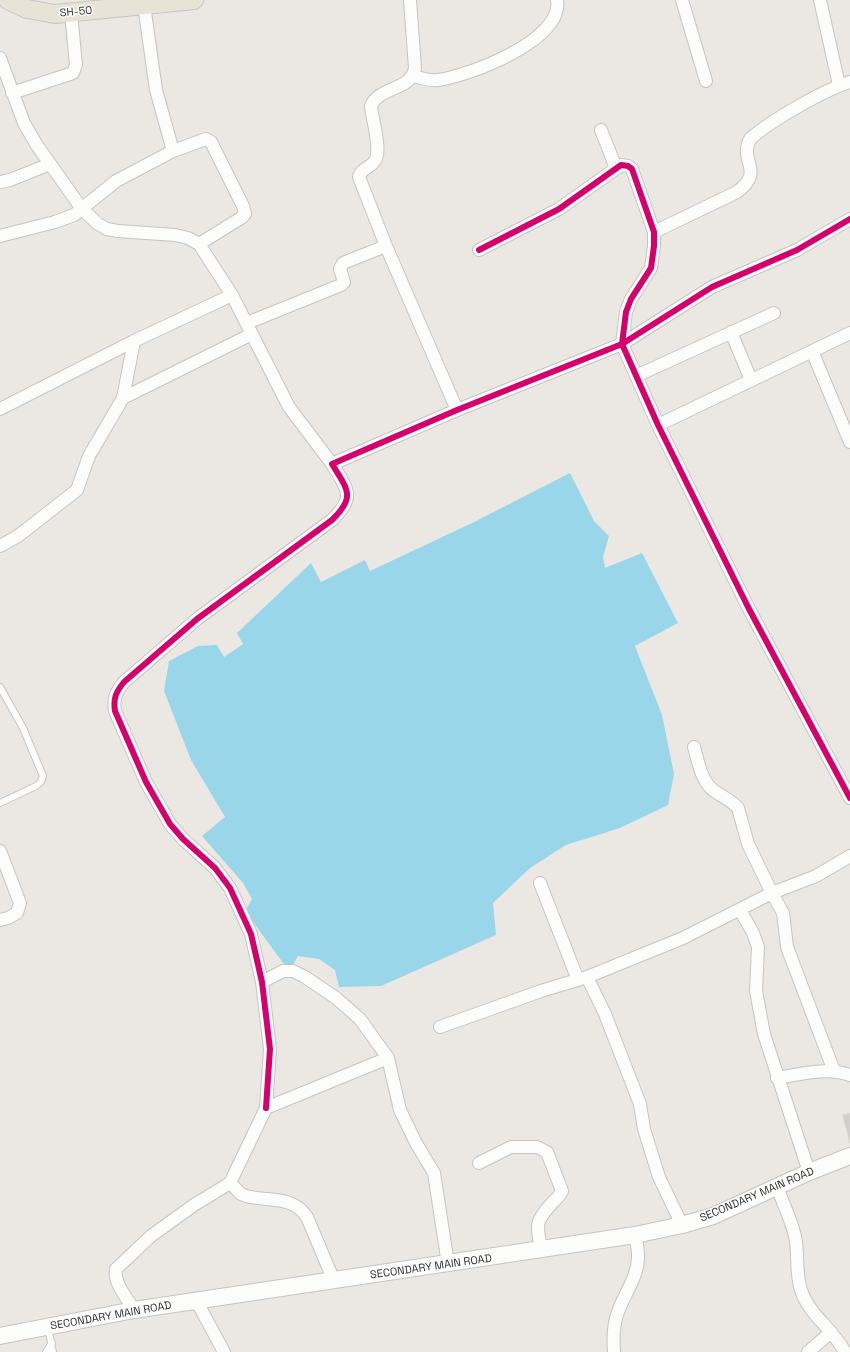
<!DOCTYPE html>
<html>
<head>
<meta charset="utf-8">
<style>
  body { margin:0 }
  canvas { display:block; background:#ebe8e4 }
</style>
</head>
<body>
<canvas width="850" height="1352"></canvas>
<script>
const ctx = document.querySelector('canvas').getContext('2d');
ctx.lineJoin = 'round';
function fillPath(path, color) { ctx.fillStyle = color; ctx.fill(path, 'evenodd'); }
function trace(path, color, width, dash) { ctx.strokeStyle = color; ctx.lineWidth = width; ctx.lineCap = dash ? 'butt' : 'round'; ctx.setLineDash(dash || []); ctx.stroke(path); }
function drawText(font, color, halo, rows, align = 'center') {
  ctx.font = font + ' "Space Grotesk",sans-serif'; ctx.lineWidth = 3; ctx.setLineDash([]); ctx.textBaseline = 'middle'; ctx.strokeStyle = halo; ctx.fillStyle = color; for (const [text, x, y, turn = 0] of rows) {
    ctx.save(); ctx.translate(x, y); ctx.rotate((+turn || 0) * Math.PI / 180); ctx.textAlign = isNaN(turn) ? turn : align; if (halo) ctx.strokeText(text, 0, 0); ctx.fillText(text, 0, 0); ctx.restore();
  }
}
fillPath(new Path2D(`
  M570,473L594,521L609,536L603,557L605,568L642,553L678,623L635,646L662,715L674,774L668,805L620,828L566,845L530,868L493,903L496,935L381,986L339,987L335,970L319,959L298,956L289,971L245,911L252,899L243,883L202,836L225,817L191,760L164,691L169,661L198,646L217,645L224,657L243,644L237,633L311,563L321,582L365,560L370,571L474,522Z`), '#9ad6ea');
const building = new Path2D(`
  M850,1114V1143L843,1115Z`);
fillPath(building, '#d0cecb');
trace(building, '#d6d4d0', 1);
const lane = new Path2D(`
  M0,687L23,728L43,776L41,782L36,786L0,803
  M48,1328L53,1352
  M46,1352L52,1343`);
const street = new Path2D(`
  M410,0L415,68C411,91 379,86 371,106C372,120 383,152 374,162C369,169 361,168 359,177L386,246L457,410
  M682,0L706,81
  M820,0L839,85
  M144,5L156,90L173,151
  M0,58L24,123L36,144L82,209L98,224L107,229L118,231L175,235L188,238L199,244L232,295L289,407L332,464
  M414,76C421,78 429,81 438,80C469,76 564,40 557,0
  M12,93L73,73L76,65L71,13
  M601,130L616,168
  M0,182L10,180L50,164
  M654,232L737,192C766,170 738,162 750,139C770,121 824,90 850,82
  M0,236L55,222L74,215L116,181L173,151L206,139L211,142L243,206L245,214L241,218L199,244
  M479,250L559,209L621,165L628,166L632,169L654,232V246L651,268L631,299L626,312L622,344L658,425L748,607L850,798
  M247,323L341,285L344,282L340,269L343,263L386,246
  M731,332L751,380
  M812,351L850,442
  M636,376L774,313
  M123,398L134,341L232,295
  M0,409L134,341
  M658,425L850,333
  M0,546L18,536L77,490L89,456L123,398L252,334
  M694,747C698,761 701,780 713,790C721,796 731,800 738,808L748,844L772,893L783,913L787,947L834,1071
  M0,851L20,903L17,913L8,918L0,920
  M540,883L578,980
  M740,910L753,933L758,947L756,991L764,1034L809,1172
  M587,977L605,1014L640,1104L644,1129L659,1177L682,1225
  M262,982L283,971H293L305,977L336,998L360,1019L388,1058L400,1110L416,1143L434,1173L448,1264
  M440,1027L541,991L587,977L683,938L772,893L816,876L850,856
  M777,1078C802,1074 825,1067 850,1075
  M266,1108L270,1049L262,982L251,934L230,888L215,868L183,839L170,824L146,782L115,711C113,698 116,692 124,682L197,619L332,520C356,497 348,490 332,464L457,410L622,344L712,287L797,250L850,219
  M479,1163L511,1147H537L547,1152L562,1191C560,1196 556,1199 552,1203C534,1223 537,1224 541,1250
  M230,1183L241,1194L246,1196C268,1202 293,1195 307,1217L334,1281
  M777,1187C783,1203 791,1219 795,1236C799,1254 795,1272 801,1290C809,1315 833,1329 845,1352
  M197,1302L224,1352
  M134,1310C128,1299 113,1283 116,1269L151,1236L194,1205L230,1183L266,1108L388,1058
  M614,1352C613,1339 613,1325 618,1312C625,1292 639,1276 638,1254C638,1248 636,1241 635,1235
  M808,1352L831,1332`);
const secondary = new Path2D(`
  M0,1336L134,1310L635,1235L682,1225L713,1216L809,1172L850,1156`);
const primary = new Path2D(`
  M8,0L27,9L55,14L194,0`);
trace(lane, '#c5c4c4', 8);
trace(street, '#c5c4c4', 14);
trace(secondary, '#c5c4c4', 18);
trace(primary, '#c6c5c4', 20);
trace(lane, '#fcfcfb', 6);
trace(street, '#fcfcfb', 12);
trace(secondary, '#fcfcfb', 16);
trace(primary, '#e7e3d6', 18);
trace(new Path2D(`
  M479,250L559,209L621,165L628,166L632,169L654,232V246L651,268L631,299L626,312L622,344L658,425L748,607L850,798
  M266,1108L270,1049L262,982L251,934L230,888L215,868L183,839L170,824L146,782L115,711C113,698 116,692 124,682L197,619L332,520C356,497 348,490 332,464L457,410L622,344L712,287L797,250L850,219`), '#d6006c', 6);
drawText('11px', '#2e2e2e', '#fff', [
  ["SH-50",76,12,-5],
  ["SECONDARY MAIN ROAD",757,1195,-23],
  ["SECONDARY MAIN ROAD",431,1267,-8],
  ["SECONDARY MAIN ROAD",111,1316,-10]
]);
</script>
</body>
</html>
